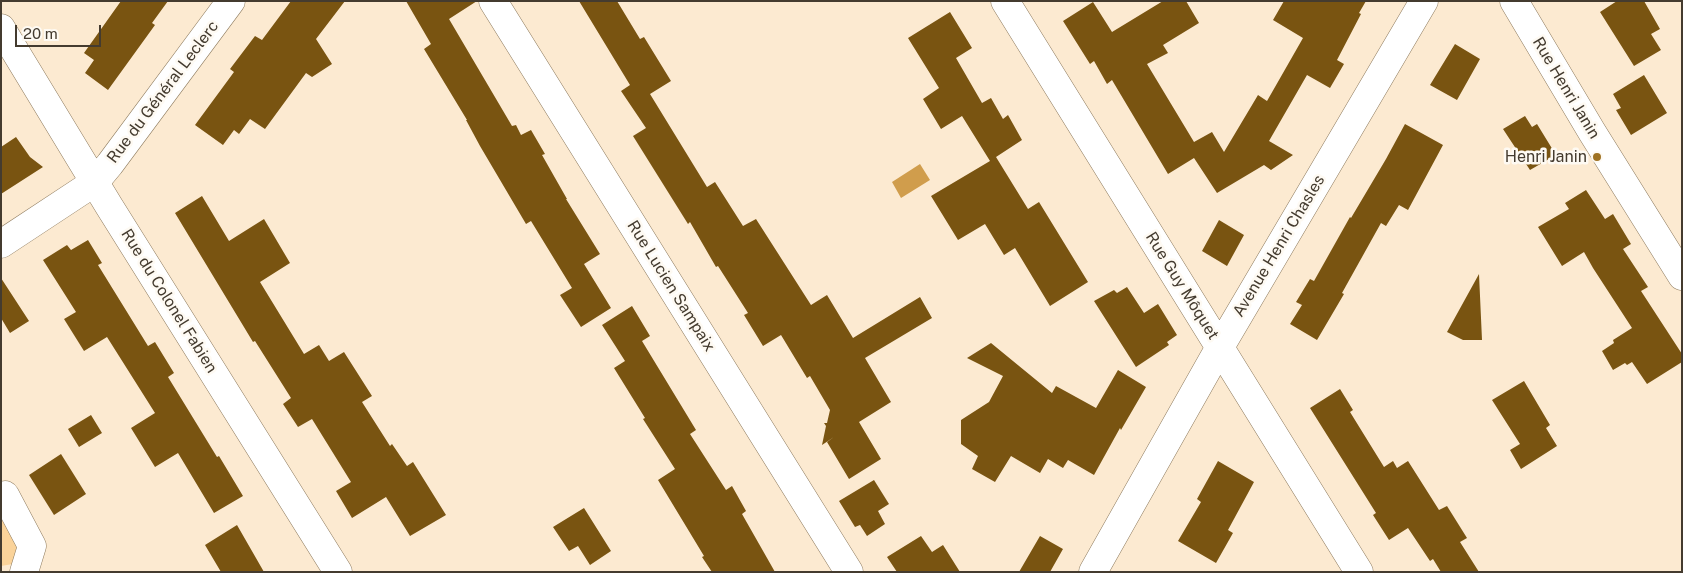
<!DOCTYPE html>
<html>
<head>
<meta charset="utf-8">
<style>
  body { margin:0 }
  #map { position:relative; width:1683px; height:573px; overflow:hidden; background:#fcead1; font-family:"Public Sans",sans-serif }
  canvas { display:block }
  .frame { position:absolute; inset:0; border:2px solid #443b2f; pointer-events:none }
  .scale { position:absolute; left:15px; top:25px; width:86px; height:22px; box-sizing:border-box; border:2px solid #443b2f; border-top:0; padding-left:6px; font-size:15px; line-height:18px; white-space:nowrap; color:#443b2f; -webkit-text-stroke:4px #fefaf3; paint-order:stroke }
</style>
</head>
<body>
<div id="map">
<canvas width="1683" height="573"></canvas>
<div class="frame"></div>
<div class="scale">20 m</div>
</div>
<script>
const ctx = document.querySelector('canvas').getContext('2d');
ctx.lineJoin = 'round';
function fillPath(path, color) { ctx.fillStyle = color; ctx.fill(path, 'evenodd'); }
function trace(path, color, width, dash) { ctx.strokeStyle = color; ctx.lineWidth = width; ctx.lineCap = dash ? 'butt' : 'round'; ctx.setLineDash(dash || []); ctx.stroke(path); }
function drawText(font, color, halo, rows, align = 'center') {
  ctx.font = font + ' "Public Sans",sans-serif'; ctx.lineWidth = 5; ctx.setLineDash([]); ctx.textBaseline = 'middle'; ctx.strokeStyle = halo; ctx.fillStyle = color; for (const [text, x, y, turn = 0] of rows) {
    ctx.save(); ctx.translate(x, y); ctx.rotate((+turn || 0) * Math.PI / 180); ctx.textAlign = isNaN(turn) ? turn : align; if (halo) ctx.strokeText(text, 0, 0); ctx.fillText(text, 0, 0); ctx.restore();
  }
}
fillPath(new Path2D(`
  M1,512L23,536L13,564L1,566Z`), '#fad39a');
fillPath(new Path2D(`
  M920,164L930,180L901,198L892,182Z`), '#d09d4c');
fillPath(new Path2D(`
  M121,1H168L152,23L155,25L108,90L85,73L94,60L84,53Z
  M291,1H345L316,39L332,64L312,77L306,73L265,129L250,119L239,134L234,130L223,145L195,125L234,72L230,69L255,36L262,40Z
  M406,1H477L449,19L512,126L516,125L521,135L531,130L545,154L542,155L567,199H566L600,254L584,264L611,308L581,327L560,295L572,288L531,221L526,224L480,146L466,120H467L424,49L431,44Z
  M579,1H617L640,39L644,37L671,81L650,94L707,187L715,182L743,226L756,219L811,305L827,295L853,338L920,297L932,318L865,358L891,402L859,422L881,459L849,479L827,442L834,437L822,445L826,426L824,423H827L830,410L810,376L807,378L781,335L763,346L744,315L748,313L718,266L716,267L690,222L688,224L633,136L646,128L621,91L630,85Z
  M1163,1H1186L1199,23L1163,45L1168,53L1147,64L1194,142L1212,132L1224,152L1258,95L1267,101L1303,38L1273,20L1284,1H1366L1359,13L1361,14L1337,60L1344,64L1330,88L1307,75L1269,141L1293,155L1271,170L1264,165L1217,193L1194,158L1168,174L1112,80L1107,84L1094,61L1090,64L1063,21L1093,2L1112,32Z
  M1617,1H1644L1660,29L1651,34L1661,50L1634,66L1600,12Z
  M950,12L972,48L956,58L982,103L991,98L1003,119L1008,115L1022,140L996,157L1028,209L1039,202L1088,282L1050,306L1015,248L1004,255L985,224L958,240L931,196L990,161L962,116L941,129L923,99L939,88L908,38Z
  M1455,44L1480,59L1457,100L1430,85Z
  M1644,75L1667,113L1631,135L1616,110L1621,108L1613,94Z
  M1525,116L1532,127L1537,124L1556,155L1530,170L1503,129Z
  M1405,124L1443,145L1408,210L1399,205L1386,226L1381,223L1342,293L1344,294L1317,340L1290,324L1302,305L1296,302L1310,279L1314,281L1350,217L1351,218L1386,159Z
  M16,137L30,157L43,167L1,194V147Z
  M1586,190L1605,219L1613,214L1631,244L1623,249L1648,287L1641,291L1682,354V362L1647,384L1632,362L1627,365L1625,363L1613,370L1602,351L1614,343L1613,340L1632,328L1593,268L1584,252L1562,266L1538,227L1569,209L1565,203Z
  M202,196L229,241L264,219L290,263L260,282L304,354L319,345L329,361L344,352L372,396L362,402L390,446L392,444L407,466L413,462L446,515L410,536L386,497L352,518L336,491L351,482L312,419L298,427L283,404L291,398L255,341L253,342L175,213Z
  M1219,220L1244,235L1227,266L1202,251Z
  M88,240L102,263L98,265L148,346L155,342L174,373L168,377L217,457L219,456L243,496L214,513L178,453L155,467L131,428L155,413L107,337L84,351L64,319L76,312L43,260L67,245L71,250Z
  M1479,274L1482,340H1463L1447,332Z
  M1,278L29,321L10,333L1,318Z
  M1127,287L1144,313L1158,304L1177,335L1167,342L1169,345L1136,367L1094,301L1114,290L1117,293Z
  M632,306L650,336L642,341L696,430L690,434L726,490L732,486L746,511L742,514L775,572H712L702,557L704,556L658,480L675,469L643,419L645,418L614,368L625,361L602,325Z
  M991,343L1052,393L1056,386L1096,408L1118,370L1146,387L1121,430L1120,428L1094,475L1068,460L1063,468L1048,459L1040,473L1011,456L995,482L972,469L978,456L961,444V420L989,402L1003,376L967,358Z
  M1524,381L1550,425L1546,428L1557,446L1521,469L1510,450L1520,444L1492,400Z
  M1340,389L1353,410L1350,412L1384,467L1393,461L1397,468L1408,461L1439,510L1447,506L1467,538L1460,542L1479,572H1441L1433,559L1430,561L1408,528L1389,540L1373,515L1376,513L1310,408Z
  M91,415L102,433L79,447L68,429Z
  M61,454L86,494L54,515L29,475Z
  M1218,461L1254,482L1228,530L1233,533L1216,563L1178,541L1201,502L1197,499Z
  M874,480L889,504L878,511L885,524L867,536L860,525L855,527L839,501Z
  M584,508L611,551L590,565L578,546L569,551L553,527Z
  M237,525L264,572H221L205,545Z
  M921,536L932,552L943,545L960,572H897L887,557Z
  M1040,536L1063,549L1050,572H1019Z`), '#795411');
const street = new Path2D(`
  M493,1L849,572
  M1005,1L1359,572
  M1514,1L1592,132L1682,276
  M1,28L109,206L338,572
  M1,244L95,182L110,164L231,1
  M1,496L5,495L32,546L24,572
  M1093,572L1220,347L1424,1`);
trace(street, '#8d7a5d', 29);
trace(street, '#fff', 28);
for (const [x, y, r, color] of [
  [1597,157,5,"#9f7223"]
]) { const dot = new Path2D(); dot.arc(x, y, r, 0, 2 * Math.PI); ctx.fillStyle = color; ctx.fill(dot); trace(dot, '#fefaf3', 2); }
drawText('16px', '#443b2f', '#fefaf3', [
  ["Rue Henri Janin",1566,88,59],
  ["Rue du Général Leclerc",163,92,-53],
  ["Avenue Henri Chasles",1279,246,-59],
  ["Rue Lucien Sampaix",671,286,58],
  ["Rue Guy Môquet",1182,286,58],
  ["Rue du Colonel Fabien",169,301,58]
]);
drawText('16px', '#443b2f', '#fefaf3', [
  ["Henri Janin",1587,157]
], 'right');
</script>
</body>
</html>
